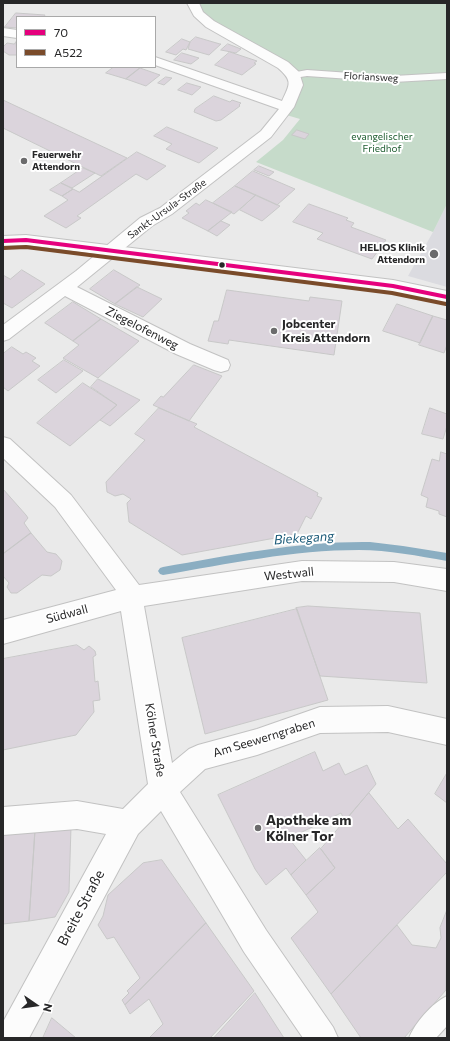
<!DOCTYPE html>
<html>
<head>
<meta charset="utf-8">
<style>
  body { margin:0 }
  #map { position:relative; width:450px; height:1041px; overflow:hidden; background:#eaeaea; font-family:Commissioner,sans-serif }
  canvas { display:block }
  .frame { position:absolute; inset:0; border:4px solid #272728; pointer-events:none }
  .legend { position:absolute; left:16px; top:16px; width:140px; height:52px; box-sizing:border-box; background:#fff; border:1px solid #a9a9a9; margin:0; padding:5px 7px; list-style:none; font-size:12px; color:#272728 }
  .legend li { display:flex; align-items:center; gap:8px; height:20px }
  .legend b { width:20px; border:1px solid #a9a9a9 }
  .north { position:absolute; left:16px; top:985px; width:40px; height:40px; -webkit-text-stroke:3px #fff; paint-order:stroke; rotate:103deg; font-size:11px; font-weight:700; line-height:16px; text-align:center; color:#272728 }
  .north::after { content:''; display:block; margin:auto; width:14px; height:18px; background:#272728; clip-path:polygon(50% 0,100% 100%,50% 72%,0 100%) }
</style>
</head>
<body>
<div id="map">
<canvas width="450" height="1041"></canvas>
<div class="frame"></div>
<ul class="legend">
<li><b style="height:5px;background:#e5007d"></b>70</li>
<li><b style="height:5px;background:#7a4b2a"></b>A522</li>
</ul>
<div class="north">N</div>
</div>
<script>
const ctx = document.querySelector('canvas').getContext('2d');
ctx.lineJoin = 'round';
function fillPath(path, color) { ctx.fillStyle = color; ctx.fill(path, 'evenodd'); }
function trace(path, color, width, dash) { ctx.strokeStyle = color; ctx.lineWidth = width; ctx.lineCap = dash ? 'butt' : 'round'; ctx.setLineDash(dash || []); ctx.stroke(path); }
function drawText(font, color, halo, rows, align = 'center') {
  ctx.font = font + ' Commissioner,sans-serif'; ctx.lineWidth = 4; ctx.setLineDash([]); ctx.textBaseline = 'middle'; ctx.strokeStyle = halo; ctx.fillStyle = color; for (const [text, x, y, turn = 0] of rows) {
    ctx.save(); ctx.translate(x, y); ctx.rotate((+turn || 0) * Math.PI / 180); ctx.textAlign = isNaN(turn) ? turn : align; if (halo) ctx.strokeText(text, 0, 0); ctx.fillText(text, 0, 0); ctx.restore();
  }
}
fillPath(new Path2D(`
  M447,204V287L408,276L433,232Z`), '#dbdbe0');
fillPath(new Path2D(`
  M188,3H447V204L433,232L256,162L283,140L300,119L283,114L294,75L210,24Z`), '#c6dbca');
fillPath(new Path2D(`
  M370,542L403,546L447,553V561C418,556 389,550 359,550C293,550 228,564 163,575L160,574L158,571L160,568L163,567C231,555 301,541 370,542Z`), '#8baec2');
const building = new Path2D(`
  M16,13L45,15L44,17H17V28L5,27Z
  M196,37L220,44H221L209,55L188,49L190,42Z
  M182,39L190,42L186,50L183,49L176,55L166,52Z
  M16,42L17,55H9L3,51V47L7,43L14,44Z
  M228,44L241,49L236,53L221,50Z
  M230,52L257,61L254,63L256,64L242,75L215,65Z
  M182,53L199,58L191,64L174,60Z
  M114,67H135L140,68L126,79L106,73Z
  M140,68L160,75L146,86L126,79Z
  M166,77L172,78L164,85L158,83Z
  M187,83L201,87L192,95L178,90Z
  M214,96L230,102L232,100L241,103L239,105L240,106L221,120L216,121L194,112L195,109Z
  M3,100L127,158L101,176L3,128Z
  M167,127L218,148L199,163L166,149L172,144L154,136Z
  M297,130L309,134L305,139L292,135Z
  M137,152L166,166L147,180L136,174L77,216L81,218L66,228L44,216L68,200L62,196L73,189L79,192Z
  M259,166L274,172L269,176L254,170Z
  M83,168L95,173L72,188L61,183Z
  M253,171L295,189L277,205L235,186Z
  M61,183L73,189L62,196L50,190Z
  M235,186L256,195L234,214L213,203Z
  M256,195L280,206L262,221L240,210Z
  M206,200L232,212L208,231L182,218L189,213L186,211L196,203L199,205Z
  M309,204L348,218L346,220L354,223L351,227L386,240L372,259L317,239L323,233L293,222Z
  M221,221L230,225L217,236L208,231Z
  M22,270L45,284L12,308L3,303V275L10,279Z
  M114,270L140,285L115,304L90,289Z
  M137,287L162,299L143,317L115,304Z
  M227,290L309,301L310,297L342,301L334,355L229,340L228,344L208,341L214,321H218Z
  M73,302L101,319L73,341L45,323Z
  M397,304L433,316L420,343L383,331Z
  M433,316L447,320V345L444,353L419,345Z
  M101,319L139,341L98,378L63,358L79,345L73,341Z
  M12,347L23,354L26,352L36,358L32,361L40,366L8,391L3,387V354Z
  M64,360L83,371L56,393L38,380Z
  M194,365L222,376L189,421L153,405L161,396L163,397Z
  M98,379L140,400L110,426L100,420L117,405L91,387Z
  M83,383L117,405L70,446L37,423Z
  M159,408L197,424L194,427L318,493L317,496L322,498L311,519L306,516L297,534L182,555L129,522L127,503L131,499L123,494L115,496L107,492L106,482L145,440L135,434Z
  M430,408L447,414V426L443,439L422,434Z
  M441,452L447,454V517L439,514V511L426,507L428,498L421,495L432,459L439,461Z
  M3,489L26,515L28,518L24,523L31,533L3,554Z
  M31,533L47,552L56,554L62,561L60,570L51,576L42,575L17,593H11L7,587L9,583L3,576V554Z
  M308,606L420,613L427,683L320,676L296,608Z
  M297,609L328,700L205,734L182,638Z
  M77,645L84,650L89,646L95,651L96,655L93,657L95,682L98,681L100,700L93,701L94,712L76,735L3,750V659Z
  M315,752L323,771L339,763L345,775L367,765L376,784L345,821L341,813L300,833L290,840L306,860L291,875L286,868L266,885L255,869L218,795Z
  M447,773V803L435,794Z
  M369,793L398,829L408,819L447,864V872L331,994L291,938L318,912L306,895L335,868L321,849Z
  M71,827L69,892L55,917L29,921L35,830Z
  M35,830L29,921L3,924V834Z
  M320,848L335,868L306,895L291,875Z
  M162,860L206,923L125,1005L122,1000L129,993L127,991L140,978L114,937L107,939L98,925L103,916L108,895L143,863Z
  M447,910L446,990L404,1038H361L331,994L397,925L412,945L436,948L441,938L440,928Z
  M206,923L254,991L210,1038H149L163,1024L149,999L130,1014L125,1005Z
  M255,993L284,1038H214Z
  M52,1018L76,1038H43Z`);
fillPath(building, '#dbd4dc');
trace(building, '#c8c8c8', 1);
const lane = new Path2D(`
  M307,70L394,76L447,73V79L394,82L307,76L294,78L289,75L291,73Z
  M447,996V1026L436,1038H409C415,1023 432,1003 447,996Z`);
const street = new Path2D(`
  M187,3H199L203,12L214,21L288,62L299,72L303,85L294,107L271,137L172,214L152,226L77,287L190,344L228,360L230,365L228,370L221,372L214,370L176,354L65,296L9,339L3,341V325L76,271L140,218L160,208L261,131L279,109L155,65V57L282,101C290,84 293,81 278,68L206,27L194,16Z
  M3,28L17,30V38L3,36Z
  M3,437L10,439L71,495L139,585L302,561L394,562L447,569V591L394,582L302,581L144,606L172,763L189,749L198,745L257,729L320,707L388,706L447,719V745L388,732L320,733L257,755L205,769L180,792L266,930L333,1027L338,1038H303L244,952L161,811L138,834L29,1038H3V1022L106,834L77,829L3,835V807L77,801L123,809L148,784L121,611L3,644V620L116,590L55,507L3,458Z`);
const secondary = new Path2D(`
  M26,235L393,280L447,291V303L393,292L26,245L3,246V236Z`);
trace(lane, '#c2c2c2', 2);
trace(street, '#c2c2c2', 2);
trace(secondary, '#c2c2c2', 2);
fillPath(lane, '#fcfcfc');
fillPath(street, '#fcfcfc');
fillPath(secondary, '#fcfcfc');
trace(new Path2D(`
  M3,241L26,240L393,286L447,297`), '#e5007d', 4);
trace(new Path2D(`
  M3,248L26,247L392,293L446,304`), '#7a4b2a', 4);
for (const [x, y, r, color] of [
  [24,161,4,"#6b6b6c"],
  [434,254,5,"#6b6b6c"],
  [222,265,3.5,"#272728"],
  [274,331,4,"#6b6b6c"],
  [258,828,4,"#6b6b6c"]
]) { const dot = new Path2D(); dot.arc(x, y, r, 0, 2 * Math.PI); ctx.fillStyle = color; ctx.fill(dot); trace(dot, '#fff', 1.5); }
drawText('10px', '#272728', '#fff', [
  ["Floriansweg",371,77,3],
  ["Sankt-Ursula-Straße",167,209,-36]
]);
drawText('10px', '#1e5d30', '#fff', [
  ["evangelischer",382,137],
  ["Friedhof",382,149]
]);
drawText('bold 10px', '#272728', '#fff', [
  ["Feuerwehr",32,155],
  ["Attendorn",32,167],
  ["HELIOS Klinik",425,248,"right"],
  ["Attendorn",425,260,"right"]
], 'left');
drawText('bold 12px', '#272728', '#fff', [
  ["Jobcenter",282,324],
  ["Kreis Attendorn",282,338]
], 'left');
drawText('12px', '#272728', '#fff', [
  ["Ziegelofenweg",142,328,27],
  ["Westwall",289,574,-6],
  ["Südwall",67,614,-15],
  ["Am Seewerngraben",264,738,-17],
  ["Kölner Straße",155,740,81]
]);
drawText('italic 13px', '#1c5b79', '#fff', [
  ["Biekegang",304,538,-4]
]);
drawText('bold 14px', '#272728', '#fff', [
  ["Apotheke am",266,820],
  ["Kölner Tor",266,836]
], 'left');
drawText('14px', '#272728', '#fff', [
  ["Breite Straße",81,908,-62]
]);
</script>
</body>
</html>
